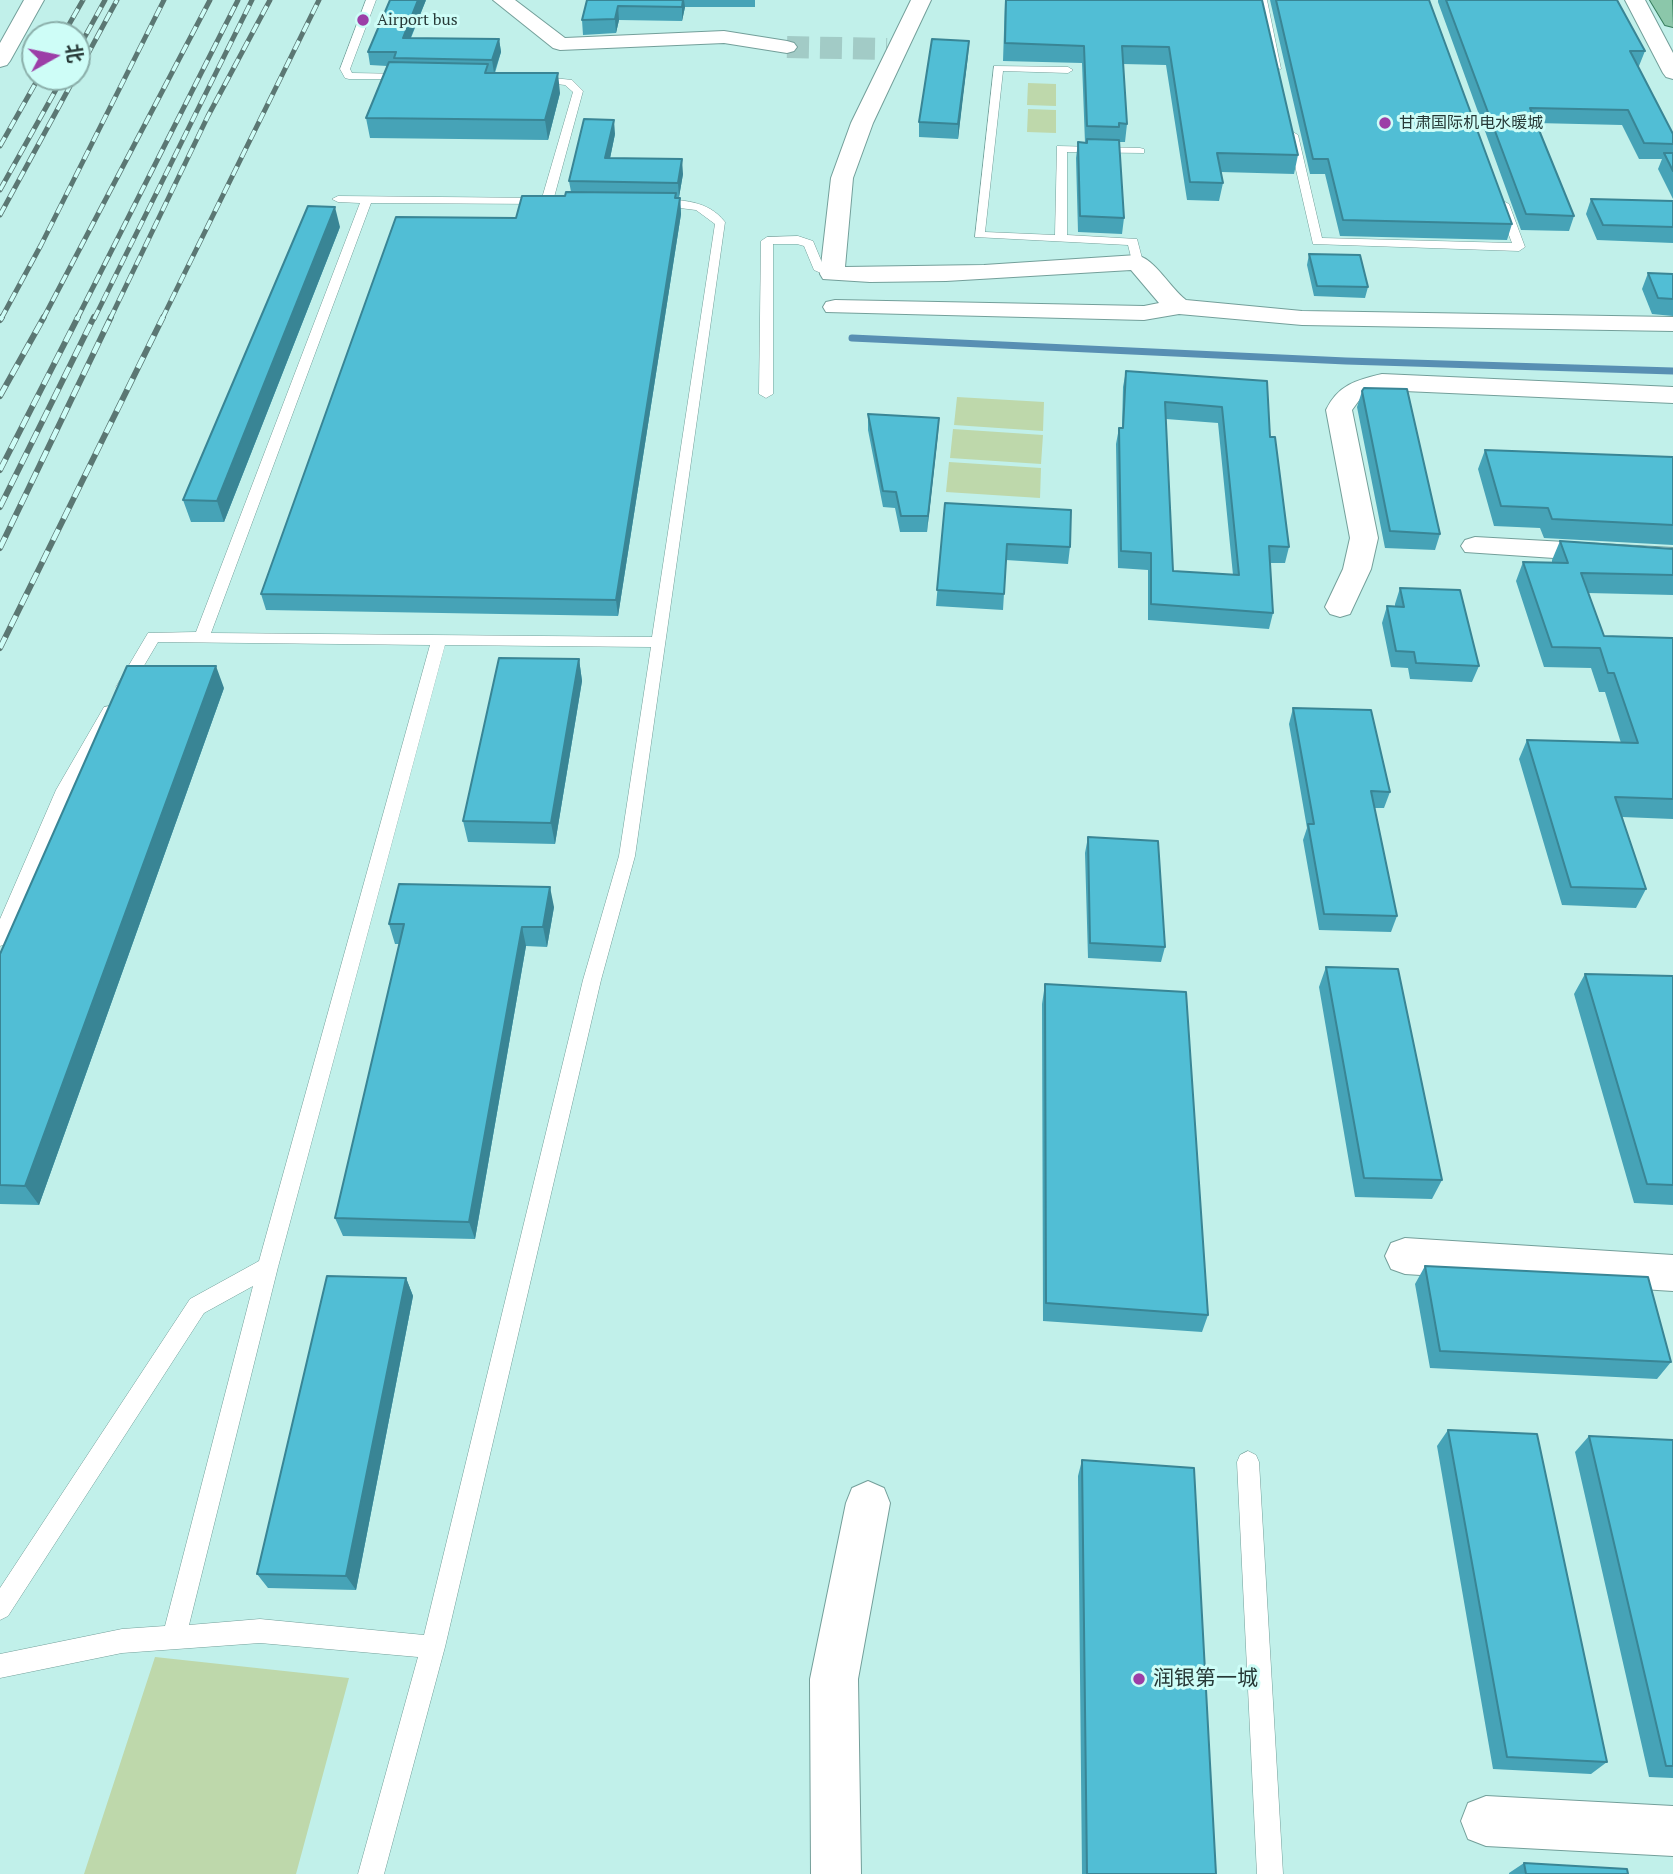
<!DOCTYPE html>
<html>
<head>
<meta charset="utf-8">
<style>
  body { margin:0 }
  #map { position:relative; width:1673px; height:1874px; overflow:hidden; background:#c1f0ea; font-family:"PT Serif","Noto Sans SC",serif }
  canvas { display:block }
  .north { position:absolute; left:21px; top:21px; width:70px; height:70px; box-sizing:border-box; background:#cefdf7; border:2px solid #8bafaa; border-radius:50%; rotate:81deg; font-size:19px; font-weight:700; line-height:28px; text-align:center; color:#273937 }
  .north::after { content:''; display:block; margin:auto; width:24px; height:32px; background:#9c3ea7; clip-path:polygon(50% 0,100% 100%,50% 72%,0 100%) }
</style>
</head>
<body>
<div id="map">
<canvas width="1673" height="1874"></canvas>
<div class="north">北</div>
</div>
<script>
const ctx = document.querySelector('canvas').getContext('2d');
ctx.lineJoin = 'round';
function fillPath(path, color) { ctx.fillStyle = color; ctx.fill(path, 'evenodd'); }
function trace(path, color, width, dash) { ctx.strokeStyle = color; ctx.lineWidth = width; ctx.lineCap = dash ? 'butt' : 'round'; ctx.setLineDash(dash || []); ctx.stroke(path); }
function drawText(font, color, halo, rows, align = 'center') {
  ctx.font = font + ' "PT Serif","Noto Sans SC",serif'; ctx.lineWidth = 6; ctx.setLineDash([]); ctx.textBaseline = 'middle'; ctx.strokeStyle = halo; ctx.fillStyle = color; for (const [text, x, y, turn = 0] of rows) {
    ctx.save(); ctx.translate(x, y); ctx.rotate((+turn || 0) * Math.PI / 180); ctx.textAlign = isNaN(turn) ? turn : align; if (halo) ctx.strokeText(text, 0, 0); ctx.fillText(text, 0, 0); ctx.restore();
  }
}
fillPath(new Path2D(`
  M1028,83L1056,84V106L1027,105Z
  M1028,109L1056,110V133L1027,132Z
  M957,397L1044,402L1043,431L954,425Z
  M953,429L1043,435L1041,464L950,458Z
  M949,462L1041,468L1040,498L946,492Z
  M155,1657L349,1678L296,1874H84Z`), '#bed8ab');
trace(new Path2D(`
  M852,338L1346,361L1673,371`), '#588fb3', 7);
trace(new Path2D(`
  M787,47L887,49`), '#a2cbc6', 22, [22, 11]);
const lane = new Path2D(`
  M366,0H376L350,69L352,73L405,74L410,77L409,79H349L345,78L340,69Z
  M1257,0H1267L1281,69L1272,67Z
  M994,66L1068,67L1073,70L1068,73L1003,71L985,232L1055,235L1057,146L1140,148L1144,149V153L1067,152V235L1137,239L1143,262L1141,265H1133L1128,245L975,237Z
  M535,76L572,80L583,91L553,201L547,204L371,203L211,633L652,637L715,224L696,210L656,205L650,202L656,199C682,200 708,200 725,222L635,856L601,980L445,1647L384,1874H358L418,1657L260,1643L122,1653L0,1678V1654L122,1629L165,1626L253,1286L204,1313L8,1616L0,1620V1588L190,1299L259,1261L430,645L158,642L129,691H119L116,687L148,633L196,632L360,203L338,202L332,199L338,196L542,198L573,92L565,85L531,81L530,79ZM445,645L651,647L619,856L583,980L424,1635L260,1619L189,1625L278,1267Z
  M1293,132L1298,135L1322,238L1512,243L1497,204L1503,201L1509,204L1525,247L1519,251L1313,244L1288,135Z
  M798,236L813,241L823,265L838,274L832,278L814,270L804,246L797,244H773V394L766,398L759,394L761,241L767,237Z
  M110,706L118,711L72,790L9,939L6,944L0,946V919L56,790L104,707Z
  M1248,1451L1256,1455L1259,1462L1283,1874H1257L1237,1462L1240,1455Z`);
const street = new Path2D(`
  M24,0H44L10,61L7,65L0,67V43Z
  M493,0H515L565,38L724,31L787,41L794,43L797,47L794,51L787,53L724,43L560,50L553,48Z
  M911,0H931L873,123L853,178L845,267L984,265L1137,255C1156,260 1170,288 1186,300L1302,311L1673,317V331L1302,325L1179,314L1144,320L826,312L823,307L826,302L835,300L1144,306L1159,303L1131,270L946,281L870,282L823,279L820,274L831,178L851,123Z
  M1625,0H1645L1673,53V79L1666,77L1663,73Z
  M1382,374L1673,387V403L1382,390L1360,399L1352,410L1378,538L1371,569L1350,614L1340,617L1330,614L1325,607L1343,569L1350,538L1326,410C1338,385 1356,380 1382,374Z
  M1475,537L1673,548V566L1465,552L1461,546L1465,540Z
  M1405,1238L1673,1255V1291L1405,1274L1391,1269L1385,1256L1391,1243Z
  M868,1481L884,1488L890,1503L858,1679L861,1874H811L810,1679L846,1503L852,1488Z
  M1486,1796L1673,1806V1856L1486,1846L1468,1839L1461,1821L1468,1803Z`);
const primary = new Path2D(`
  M1650,0H1672L1673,27L1665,25Z`);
trace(lane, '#739f9a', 1);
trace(street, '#739f9a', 2);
trace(primary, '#357d5d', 2);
fillPath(lane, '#fff');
fillPath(street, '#fff');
fillPath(primary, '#8bc7aa');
const railFar1 = new Path2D(`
  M63,35L83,0
  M77,51L105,0
  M77,74L117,0
  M0,146L39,77
  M0,190L63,77
  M0,215L75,77
  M1,319L41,245L164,0
  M43,319L210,0
  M77,319L238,0
  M94,319L252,0
  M110,319L208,116L270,0
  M162,319L319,0`);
const rail = new Path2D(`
  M0,320L2,317
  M0,396L44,317
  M0,470L78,317
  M0,507L94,317
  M0,548L111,317
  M0,648L163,317`);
trace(railFar1, '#5b7773', 5);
trace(rail, '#5b7773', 6);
trace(railFar1, '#cefdf7', 3.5, [10]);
trace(rail, '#cefdf7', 4.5, [12]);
fillPath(new Path2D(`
  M426,0L411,38L499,39L501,52L495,73L560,93L548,140L370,138L366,118L387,66L370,65L368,52Z
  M587,0H755V7H685L682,21L619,20L616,33L583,35L582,20Z
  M1005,0H1262L1298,155L1294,174L1221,172L1223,183L1219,201L1187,200L1166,65L1123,64L1127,124L1125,142H1119L1124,218L1122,234L1078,232L1076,158L1078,142L1085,143L1082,63L1003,61Z
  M1270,0H1429L1512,224L1507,240L1340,236L1325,174H1310Z
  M1438,0H1617L1645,51L1639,66H1638L1673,134V199L1658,169L1662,159H1639L1622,125L1536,123L1574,216L1569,231L1521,230L1438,2Z
  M969,41L958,139L919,137V122Z
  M615,134L610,158L683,174L679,197H676L680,198L681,214L618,616L266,610L261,594L516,218L565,196L571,192L569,181Z
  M1591,199L1673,201V243L1597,240L1586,214Z
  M340,227L224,522H191L183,500Z
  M1309,254L1368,287L1365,298L1314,296L1307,265Z
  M1648,273L1673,274V316L1652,314L1642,289Z
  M1126,371L1267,381L1270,437L1289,547L1285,563H1270L1273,613L1269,629L1148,620V570L1118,568L1116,444L1119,428H1122L1123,387ZM1166,419L1218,423L1233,575L1173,571Z
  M1362,391L1440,534L1435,550L1385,548L1357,407Z
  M868,414L939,418L927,532H900L895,508L883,507L868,430Z
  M1485,450L1673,457V545L1544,538L1540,528L1494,526L1478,469Z
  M945,503L1070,547L1068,564L1006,560L1003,610L936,606Z
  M1560,541L1673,549V595L1588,593L1604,636L1673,638V819L1622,817L1646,889L1636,908L1562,905L1519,759L1527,740L1621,743L1605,692H1599L1591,668L1544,667L1516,581L1523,562H1552V560Z
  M1400,588L1479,666L1472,682L1410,679L1408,668L1391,667L1382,623L1387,606L1395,607V604Z
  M579,659L582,681L555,844L468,842L463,821Z
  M224,688L39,1205L0,1204V954Z
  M1293,708L1390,792L1384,808H1374L1397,916L1391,932L1319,930L1303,840L1307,828L1289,724Z
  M1088,837L1165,947L1161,962L1088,958L1085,853Z
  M554,907L547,947L526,946L475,1239L343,1236L335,1218L400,944H395L389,924Z
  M1326,967L1442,1180L1432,1199L1355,1197L1319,987Z
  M1585,974L1673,976V1205L1634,1203L1574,994Z
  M1045,984L1208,1315L1202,1332L1043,1321L1042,1004Z
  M1425,1266L1671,1362L1657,1379L1430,1368L1415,1284Z
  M406,1278L413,1296L356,1590L268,1588L257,1574Z
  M1448,1430L1607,1762L1591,1774L1493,1769L1437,1446Z
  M1589,1436L1673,1440V1778L1649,1777L1575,1452Z
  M1082,1460L1216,1874H1082L1078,1476Z
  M1524,1863L1628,1874H1509V1873Z`), '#46a3b7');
fillPath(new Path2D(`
  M418,0H426L405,51L403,38Z
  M683,0H684L685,7L682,21V7Z
  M618,6L619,20L616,33L615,19Z
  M499,39L501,52L494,73L492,60Z
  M969,41L968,56L958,139V124Z
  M558,73L560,93L548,140L545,120Z
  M614,120L615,134L607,173L605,158Z
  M682,159L683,174L679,197L678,183Z
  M680,198L681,214L618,616L616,600Z
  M335,207L340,227L224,522L217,501Z
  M939,418L938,434L927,532L928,516Z
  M579,659L582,681L555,844L551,823Z
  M216,666L224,688L39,1205L25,1186Z
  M550,887L554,907L547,947L543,927Z
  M522,927L526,946L475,1239L469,1222Z
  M406,1278L413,1296L356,1590L346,1576Z`), '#398595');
const building = new Path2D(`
  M390,0H418L403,38L499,39L492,60L394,58L396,52H368Z
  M587,0H683L682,7L618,6L615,19L582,20Z
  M1006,0H1262L1298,155L1217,153L1223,183L1190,182L1169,47L1122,46L1127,124L1119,123V127L1087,126L1084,46L1005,43Z
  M1276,0H1429L1512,224L1343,220L1328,159H1313Z
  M1446,0H1617L1645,51H1630L1673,134V144L1644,143L1628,110L1530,108L1574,216L1526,214Z
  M932,39L969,41L958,124L919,122Z
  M389,62L488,64L485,73H558L545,120L366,118Z
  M584,119L614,120L605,158L682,159L678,183L569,181Z
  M1087,139L1119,140L1124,218L1080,216L1078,142L1087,143Z
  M1664,153H1673V171Z
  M566,192L676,193L675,198H680L616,600L261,594L396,217L516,218L522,196H565Z
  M1591,199L1673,201V227L1603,225Z
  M308,206L335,207L217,501L183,500Z
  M1309,254L1360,255L1368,287L1317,286Z
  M1648,273L1673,274V299L1658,298Z
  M1126,371L1267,381L1270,437H1275L1289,547L1269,546L1273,613L1151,604V553L1121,551L1119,428H1123ZM1165,402L1222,407L1239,575L1173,571Z
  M1364,388L1407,389L1440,534L1390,531L1362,391Z
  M868,414L939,418L928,516H901L896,492L883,491Z
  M1485,450L1673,457V525L1552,519L1548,508L1501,506Z
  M945,503L1071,510L1070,547L1007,544L1004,594L937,590Z
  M1560,541L1673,549V575L1581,573L1604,636L1673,638V799L1615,797L1646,889L1571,887L1527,740L1638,743L1614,673H1608L1600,648L1552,647L1523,562L1568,563Z
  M1400,588L1460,590L1479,666L1416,663L1414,652L1396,651L1387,606L1404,607Z
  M499,658L579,659L551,823L463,821Z
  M127,666H216L25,1186L0,1185V954Z
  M1293,708L1371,710L1390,792L1371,791L1397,916L1324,914L1308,824H1314Z
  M1088,837L1158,841L1165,947L1090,943Z
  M399,884L550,887L543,927H522L469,1222L335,1218L404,924H389Z
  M1326,967L1398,969L1442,1180L1364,1178Z
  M1585,974L1673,976V1185L1647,1184Z
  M1045,984L1186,992L1208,1315L1046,1303Z
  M1425,1266L1648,1277L1671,1362L1440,1351Z
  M327,1276L406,1278L346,1576L257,1574Z
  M1448,1430L1537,1434L1607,1762L1507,1757Z
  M1589,1436L1673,1440V1766H1666Z
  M1082,1460L1194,1468L1216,1874H1087Z
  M1524,1863L1627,1869L1628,1874H1526Z`);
fillPath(building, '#51bed5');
trace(building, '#398595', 2);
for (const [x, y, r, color] of [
  [363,20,7,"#9c3ea7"],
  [1385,123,7,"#9c3ea7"],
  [1139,1679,7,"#9c3ea7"]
]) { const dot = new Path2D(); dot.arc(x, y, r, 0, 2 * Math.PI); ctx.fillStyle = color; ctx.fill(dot); trace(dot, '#cefdf7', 2.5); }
drawText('16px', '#273937', '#cefdf7', [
  ["Airport bus",377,20],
  ["甘肃国际机电水暖城",1399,123]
], 'left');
drawText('21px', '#273937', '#cefdf7', [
  ["润银第一城",1153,1679]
], 'left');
</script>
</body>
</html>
